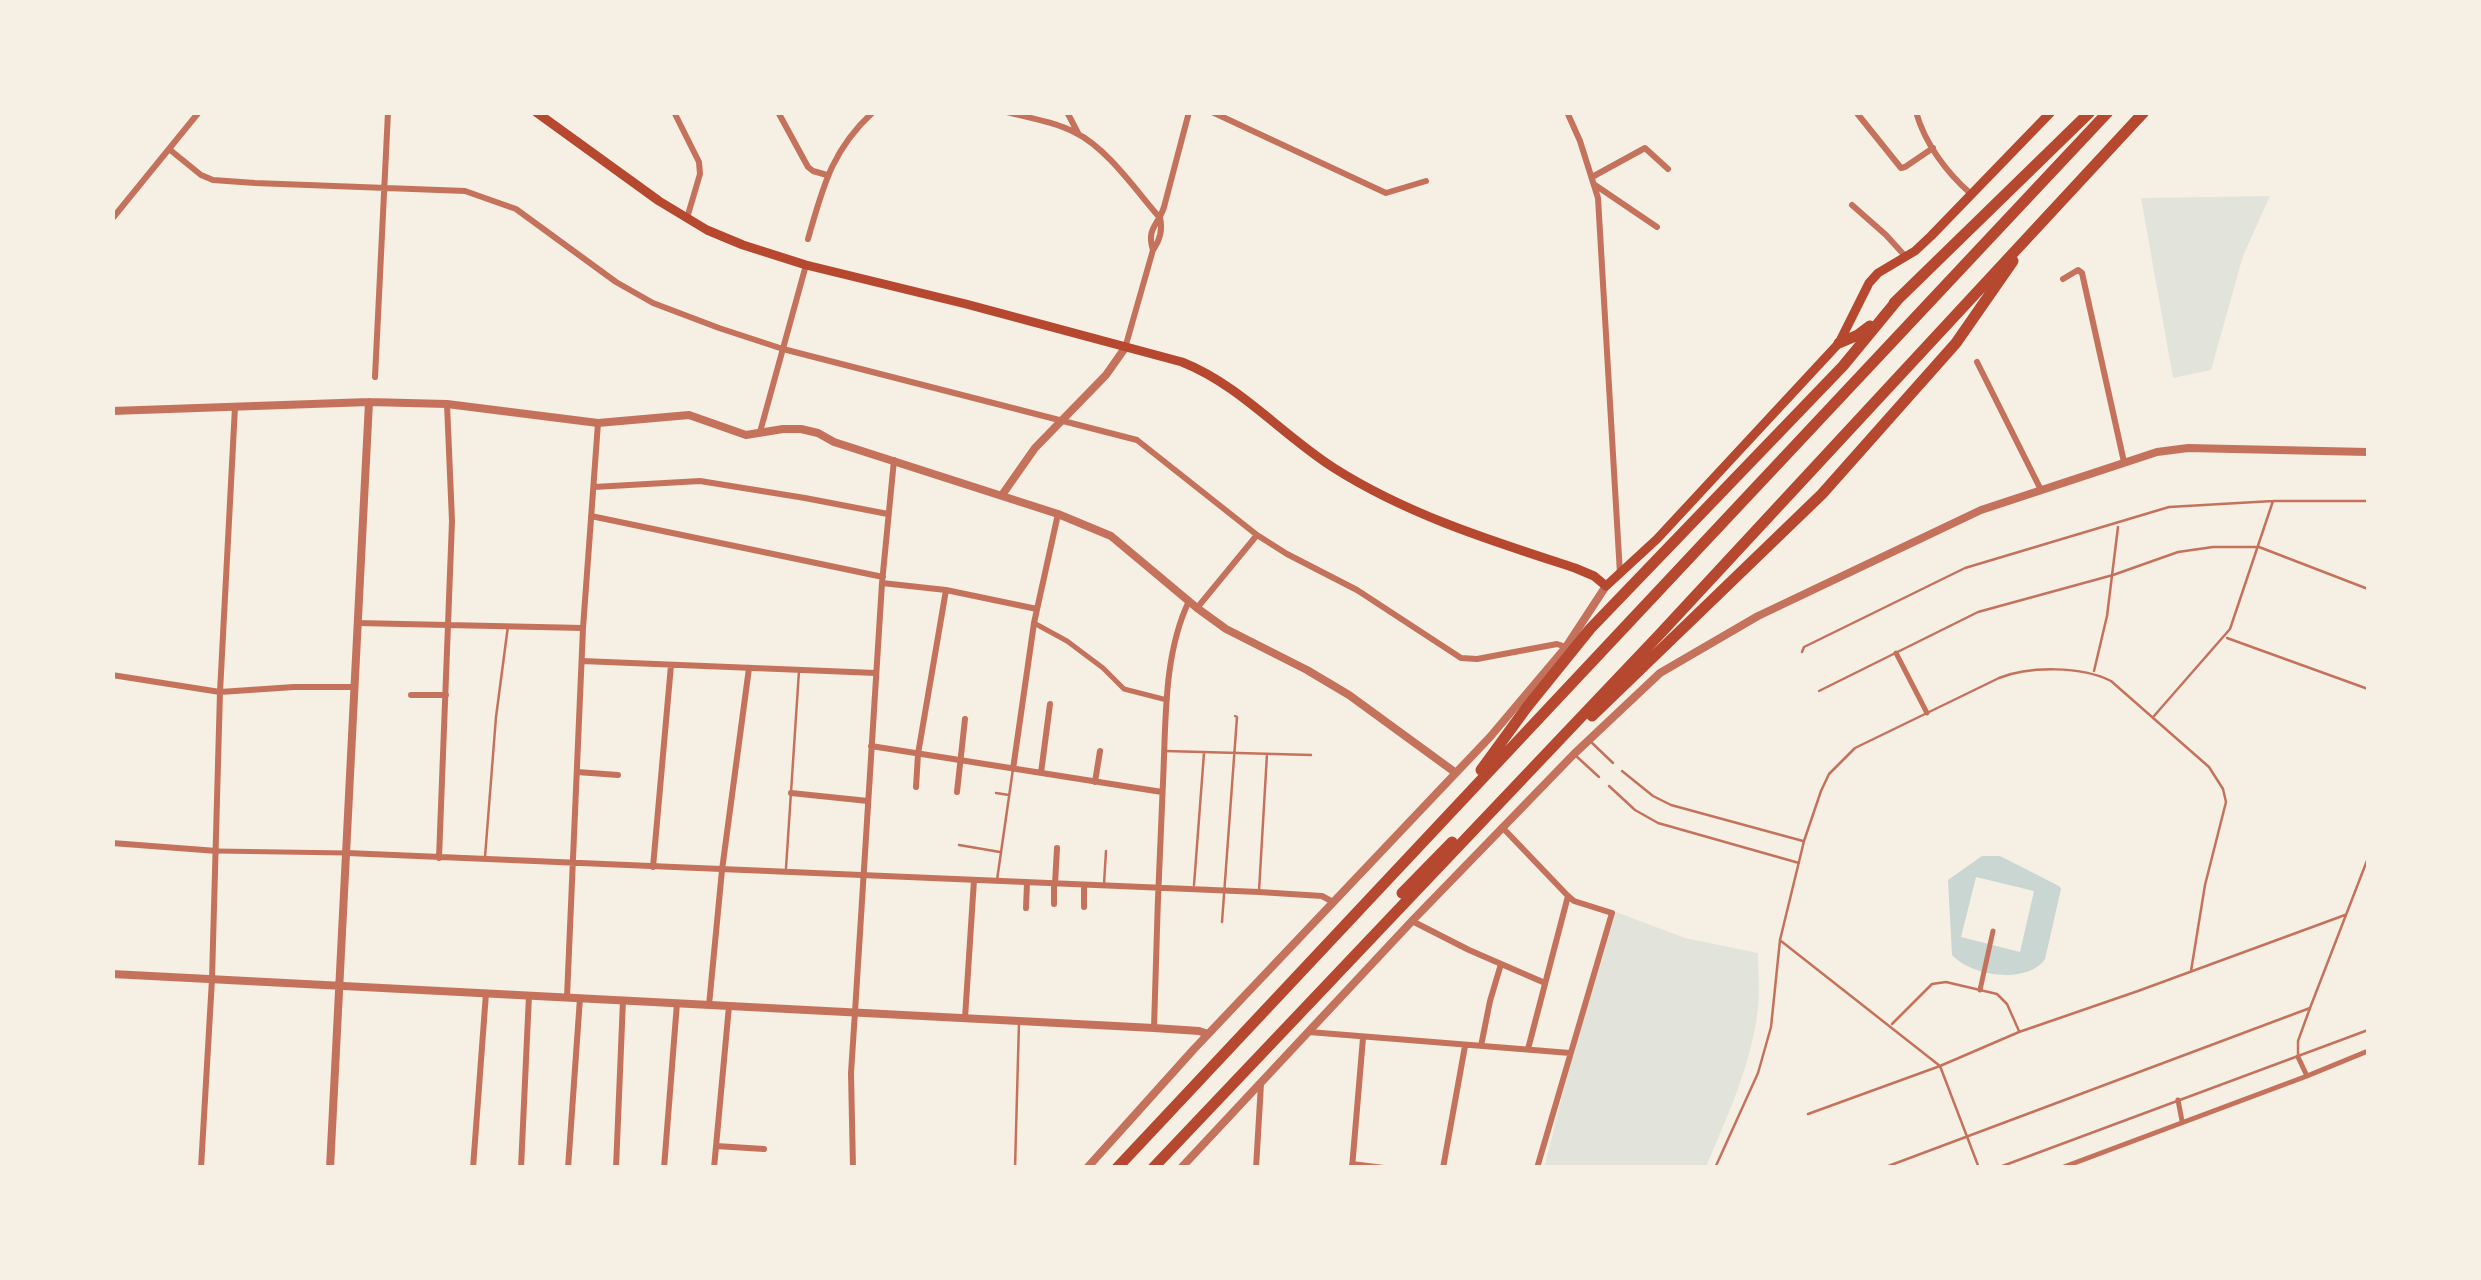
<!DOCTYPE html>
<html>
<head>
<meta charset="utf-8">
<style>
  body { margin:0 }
  #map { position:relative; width:2481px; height:1280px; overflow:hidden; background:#f6efe4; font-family:Georgia,serif }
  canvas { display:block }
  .frame { position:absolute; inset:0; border:115px solid #f6efe4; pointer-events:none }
</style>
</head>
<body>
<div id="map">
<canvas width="2481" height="1280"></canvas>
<div class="frame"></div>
</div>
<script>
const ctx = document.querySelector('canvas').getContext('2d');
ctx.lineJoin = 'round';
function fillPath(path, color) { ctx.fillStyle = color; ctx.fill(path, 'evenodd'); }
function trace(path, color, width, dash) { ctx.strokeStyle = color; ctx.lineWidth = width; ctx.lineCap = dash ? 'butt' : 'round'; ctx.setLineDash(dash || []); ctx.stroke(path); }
fillPath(new Path2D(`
  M2270,196L2243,256L2211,370L2173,378L2141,198Z
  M1616,912L1685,938L1758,953C1758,971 1760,990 1758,1008C1752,1064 1727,1117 1706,1167L1544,1168L1573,1053Z`), '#e2e4dc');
fillPath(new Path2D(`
  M1982,856H2000L2059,886L2061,889L2045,959C2027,985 1971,976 1952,955L1948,880ZM1976,877L2034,891L2020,952L1961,937Z`), '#c9d6d2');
trace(new Path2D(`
  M2227,638L2368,689
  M1802,652L1804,647L1965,568L2169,507L2273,501H2368
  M2094,671L2107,616L2118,527
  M1819,691L1978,612L2113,575L2178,552L2213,547H2259L2368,589
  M2154,716L2230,629L2273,501
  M1590,741L1613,763
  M1166,751L1311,755
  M1575,755L1599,777
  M1622,771L1653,796L1671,805L1803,841
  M1609,786L1635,810L1658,823L1799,863
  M996,793L1009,795
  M959,845L1000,852
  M485,857L496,717L508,626
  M786,868L799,671
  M997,880L1013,769
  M1104,884L1106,851
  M1194,885L1204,753
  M1259,891L1267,754
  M1222,922L1237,717L1235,716
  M1781,941L1940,1066L1979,1168
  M1892,1024L1932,984L1946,982L1997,994L2007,1004L2019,1031
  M2298,1055V1041L2310,1008L2368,858
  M1808,1114L1940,1066L2019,1032L2138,991L2345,915
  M1015,1168L1019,1022
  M1715,1168L1758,1073L1771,1027L1780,940L1804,841L1821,791L1829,774L1855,748L1999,678C2029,666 2082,666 2111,681L2209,767L2223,789L2226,802L2205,885L2191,971
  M1883,1168L2310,1008
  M1997,1168L2368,1030`), '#c5725c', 2.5);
trace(new Path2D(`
  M1034,623L1067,641L1103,668L1124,689L1167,700
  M1896,653L1927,713
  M217,851L347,853
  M1980,990L1993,931
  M2298,1057L2307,1076
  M2178,1100L2182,1121
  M2061,1168L2307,1076L2368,1051`), '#c5725c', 5);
trace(new Path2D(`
  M674,112L699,162L700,174L687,218
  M778,112L808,167L813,171L827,175
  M1007,112C1030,118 1055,122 1076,133C1107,148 1137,192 1160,218
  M1067,112L1078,133
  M1212,112L1386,193L1426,181
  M1567,112L1580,141L1598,198L1620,574
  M1856,112L1901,168L1905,167L1933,148
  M1916,112C1925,144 1947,173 1971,194
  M169,149L201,175L213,180L255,183L465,191L516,209L616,282L653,303L719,328L783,349L1137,440L1257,535L1287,554L1357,590L1461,658L1477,659L1557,644L1566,647
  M1592,177L1645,148L1668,169
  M1595,185L1657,227
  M1852,205L1886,235L1906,257
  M112,219L199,112
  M808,239C823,187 831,151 873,112
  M1153,250C1146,228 1158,226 1164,207L1189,112
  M2063,279L2078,270L2082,273L2124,462
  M1125,348L1153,250C1160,240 1163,230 1160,218
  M1977,362L2041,490
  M375,377L388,112
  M760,432L806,265
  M594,487L700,481L805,498L888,514
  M591,516L883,577
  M882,583L946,590L1037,609
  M1197,608L1257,535
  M358,623L583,628
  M582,661L876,673
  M112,675L220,692L294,687H355
  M411,695H446
  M871,746L1162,792
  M1013,769L1034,623L1058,514
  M577,772L618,775
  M1041,773L1050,704
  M1095,782L1100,751
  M916,787L918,754L946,590
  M957,792L965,719
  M791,793L868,801
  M1502,827L1568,896L1574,901L1612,913L1537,1168
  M112,843L217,851
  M347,853L1259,892L1322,896L1333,902
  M439,858L452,521L447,404
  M653,867L671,665
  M1054,884V904
  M1055,884L1057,848
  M1084,885V907
  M1026,908L1027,883
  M1412,921L1469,950L1545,983
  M567,997L583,628L598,423
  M709,1005L722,870L749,668
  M965,1018L974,880
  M1154,1028C1156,946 1159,864 1163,782C1166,723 1163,655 1189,601
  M1309,1032L1570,1053
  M1481,1046L1490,1001L1501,964
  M1528,1049L1568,896
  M716,1146L764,1149
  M1352,1164L1384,1168
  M201,1168L212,979L220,692L235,407
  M473,1168L486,993
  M521,1168L529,995
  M568,1168L580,998
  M616,1168L623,1000
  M664,1168L677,1003
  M714,1168L729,1006
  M853,1168L851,1073L855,1012L882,583L894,460
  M1256,1168L1261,1084
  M1352,1168L1363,1038
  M1443,1168L1465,1046`), '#c5725c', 6);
trace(new Path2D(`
  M112,411L369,402L447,404L598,423L689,415L746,435L783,429H801L818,433L834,442L1058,514L1111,536L1197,608L1226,629L1307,670L1349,695L1456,773
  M1002,495L1035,448L1106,375L1125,348
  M112,974L1154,1028L1199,1031L1208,1034
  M330,1168L369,402
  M1087,1168L1194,1049L1490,737L1566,647L1606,586
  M1181,1168L1412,921L1574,754L1660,673L1758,616L1981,510L2157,452L2188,448L2368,452`), '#c5725c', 8);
trace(new Path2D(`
  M536,112L659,201L707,230L743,245L806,265L966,304L1182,362C1240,385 1282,435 1334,468C1408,515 1492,541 1575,568L1594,576L1606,586L1657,539L1839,343L1869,283L1878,273L1915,251L1931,236L2051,112`), '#b5482f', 9);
trace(new Path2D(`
  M1894,303L2090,112
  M1839,343L1858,335L1870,326
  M1592,716L1822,494L1956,343L2013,261
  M1481,770L1527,707L1590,629L1843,366L1899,298
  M1402,893L1452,842
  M1117,1168L2108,112
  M1153,1168L1659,635L2144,112`), '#b5482f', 11);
</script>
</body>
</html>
